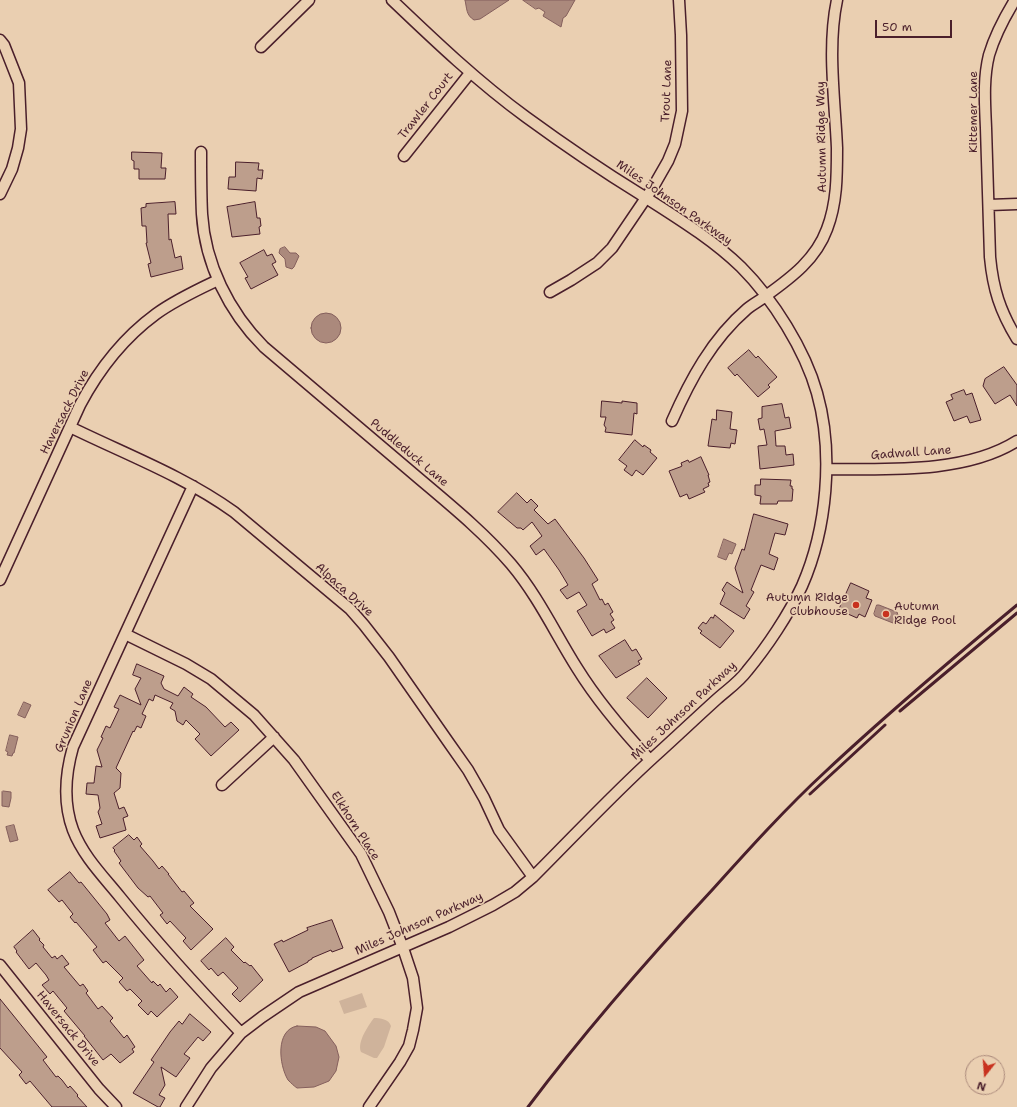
<!DOCTYPE html>
<html>
<head>
<meta charset="utf-8">
<style>
  body { margin:0 }
  #map { position:relative; width:1017px; height:1107px; overflow:hidden; background:#eacfb1; font-family:"Shantell Sans",sans-serif }
  canvas { display:block }
  .north { position:absolute; left:965px; top:1055px; width:40px; height:40px; box-sizing:border-box; background:#eacfb1; border:1px solid #aa897b; border-radius:50%; rotate:197deg; font-size:11px; font-weight:700; line-height:16px; text-align:center; color:#4a1f2b }
  .north::after { content:''; display:block; margin:auto; width:14px; height:18px; background:#c8321e; clip-path:polygon(50% 0,100% 100%,50% 72%,0 100%) }
  .scale { position:absolute; left:875px; top:20px; width:77px; height:18px; box-sizing:border-box; border:2px solid #4a1f2b; border-top:0; padding-left:5px; font-size:12px; line-height:14px; white-space:nowrap; color:#4a1f2b; -webkit-text-stroke:3px #eacfb1; paint-order:stroke }
</style>
</head>
<body>
<div id="map">
<canvas width="1017" height="1107"></canvas>
<div class="north">N</div>
<div class="scale">50 m</div>
</div>
<script>
const ctx = document.querySelector('canvas').getContext('2d');
ctx.lineJoin = 'round';
function fillPath(path, color) { ctx.fillStyle = color; ctx.fill(path, 'evenodd'); }
function trace(path, color, width, dash) { ctx.strokeStyle = color; ctx.lineWidth = width; ctx.lineCap = dash ? 'butt' : 'round'; ctx.setLineDash(dash || []); ctx.stroke(path); }
function drawText(font, color, halo, rows, align = 'center') {
  ctx.font = font + ' "Shantell Sans",sans-serif'; ctx.lineWidth = 3.5; ctx.setLineDash([]); ctx.textBaseline = 'middle'; ctx.strokeStyle = halo; ctx.fillStyle = color; for (const [text, x, y, turn = 0] of rows) {
    ctx.save(); ctx.translate(x, y); ctx.rotate((+turn || 0) * Math.PI / 180); ctx.textAlign = isNaN(turn) ? turn : align; if (halo) ctx.strokeText(text, 0, 0); ctx.fillText(text, 0, 0); ctx.restore();
  }
}
fillPath(new Path2D(`
  M362,993L367,1007L344,1014L339,1001Z
  M374,1018C380,1018 389,1019 391,1026L384,1047L377,1058H374L361,1052C357,1042 368,1026 374,1018Z`), '#cfb39b');
const water = new Path2D(`
  M465,0H509L480,19L474,20C466,15 467,9 465,0Z
  M523,0H575L566,16L563,18L561,27L543,16L545,12L539,8L536,9Z
  M285,247L290,253H296L299,256L294,267L292,269L286,267L285,259L279,253L280,249Z
  M311 328a15 15 0 1 1 30 0a15 15 0 1 1-30 0Z
  M724,539L736,544L732,554L729,553L726,560L718,557Z
  M877,605H879L897,612L898,615L895,623H893L875,616L874,614Z
  M24,702L31,705L25,718L18,715Z
  M10,735L18,737L14,753H13L12,756L7,755L8,752L6,751Z
  M3,791L11,792V798L9,807L2,806V792Z
  M14,825L18,840L10,842L6,827Z
  M297,1026L316,1027L325,1031L336,1046L339,1057L336,1071L329,1081L314,1087L297,1088C294,1086 291,1083 288,1080C279,1065 275,1030 297,1026Z`);
fillPath(water, '#ab897c');
trace(water, '#845f5c', 1);
const building = new Path2D(`
  M132,152L162,153L161,168H166L165,179H139V169H134V161L132,160Z
  M236,162L259,163L258,170H263L262,179L257,178L256,191L228,189L229,177H235Z
  M175,202L176,214H168L169,240L171,239L175,258L181,256L183,269L151,277L148,264L151,263L146,243H147L146,226H142L141,208L146,207V204Z
  M255,202L257,218H260L261,226L259,227L260,234L232,237L227,207Z
  M264,250L267,256L272,254L276,262L272,264L278,275L251,289L245,278L248,277L240,263Z
  M749,350L756,358L758,356L777,377L768,385L770,387L758,397L737,374L735,376L728,368Z
  M1004,367L1017,385V406L1010,395L995,404L983,386L985,379Z
  M964,390L966,395L972,393L981,420L970,423L967,416L954,421L946,402L953,399L951,395Z
  M602,401L622,403V401L637,403V414L634,413L632,435L605,432L606,428L604,425L606,417H601Z
  M782,404L785,418L789,417L791,428L775,431L776,446H785L786,455L793,454L794,465L760,469L758,446L767,445L764,429L760,430L758,419L762,418V407Z
  M717,410L732,412L730,429L737,430L735,444L731,443L730,448L708,446L712,419L716,420Z
  M635,440L643,447L644,445L651,450L650,452L657,458L643,475L636,470L632,476L624,470L627,466L619,460Z
  M701,457L709,475H708L710,482L708,483L709,486L703,489L705,492L689,499L687,494L680,497L669,471L680,467L682,466L681,463L688,460L689,462Z
  M761,479L791,480L790,486H792V489H793L792,501H778L777,504H760L761,496L755,495V485H760Z
  M517,493L527,503L531,499L538,506L534,510L548,524L555,519L584,558L598,580L592,584L600,600L602,599L605,605L608,603L613,612L610,614L614,620L611,622L615,628L606,633L604,629L592,636L577,611L587,605L579,592L567,599L560,590L568,585L559,570L544,549L536,555L530,546L542,536L532,522L523,530L521,528H517L498,512Z
  M754,514L788,524L785,535L775,533L769,554L778,558L774,570L761,565L751,590L754,592L746,606L750,609L744,619L720,604L725,593L722,590L727,582L743,593L735,568L742,549L744,550Z
  M851,583L869,591L866,598L872,600L865,617L859,614L857,618L839,610Z
  M715,615L734,631L720,648L700,633L702,631L698,628L703,622L706,624L711,617L713,618Z
  M625,640L632,651L636,649L642,659L638,661L640,664L616,678L599,656Z
  M137,664L164,676L161,683L164,689L178,696L184,687L193,694L191,697L206,707L225,727L231,722L239,730L211,756L195,739L200,734L186,720L183,725L177,721L175,711L170,708L173,703L155,695L153,701L149,699L142,714L146,716L141,728L137,726L134,732L133,731L116,768L121,773L120,788L114,793L119,809L124,807L128,816L123,818L126,830L100,838L96,826L102,824L98,812L100,808L98,795L86,794L87,783H94L96,766L102,767L97,750L103,738L101,737L106,726L110,728L119,709L114,707L120,695L141,705L135,689L141,678L133,675Z
  M647,678L667,698L648,718L627,698Z
  M129,835L134,840L137,837L142,844L140,846L153,861L159,869L162,866L169,874H168L182,892L184,891L194,903L190,906L213,929L191,950L183,941L186,938L170,921L167,924L160,915L163,913L150,896L148,897L138,888L119,863L121,861L114,851L115,850L113,848Z
  M70,872L79,883L81,882L107,914L110,920L105,923L119,941L125,936L144,960L137,966L152,983L153,981L158,986L160,984L166,992L170,988L178,997L157,1017L151,1011L148,1015L138,1005L142,1001L130,989L127,991L119,982L123,978L106,961L103,963L93,950L97,947L76,922L75,923L70,917L73,914L62,900L59,902L48,890Z
  M332,920L343,948L332,952L331,950L312,958V959L308,961V962L289,972L274,944L282,940L283,942L308,930L307,928Z
  M33,930L40,939L39,940L44,945L43,947L52,958L55,956L57,959L62,955L69,964L64,967L80,986L83,984L88,991L86,993L98,1009L102,1006L113,1018L110,1021L124,1038L127,1035L135,1047L132,1049L134,1052L120,1063L111,1054L103,1060L84,1036H85L64,1011L67,1008L53,991L50,994L42,985L49,980L46,975L36,963L29,969L16,952L17,951L14,947Z
  M226,938L234,947L231,950L244,963L245,962L250,966L251,965L263,980L240,1002L232,994L238,988L223,972L218,976L211,968L209,970L201,961Z
  M0,999L47,1057L43,1060L56,1077L58,1076L62,1080L68,1088L70,1086L78,1095L77,1096L87,1107H52L30,1081L26,1084L19,1075L22,1072L0,1048Z
  M190,1014L211,1032L203,1041L198,1037L184,1054L190,1058L176,1077L161,1067L165,1085L159,1095L165,1098L160,1107H158L133,1093L154,1062L151,1060L170,1032L179,1021L182,1024Z`);
fillPath(building, '#bd9e8c');
trace(building, '#4a1f2b', 1);
const minor = new Path2D(`
  M1015,0C1004,18 995,35 989,55C983,79 985,104 986,128C987,171 989,214 990,257C993,289 1000,311 1017,339
  M0,40L4,45L19,83L21,129L18,148L12,169L0,194
  M261,47L309,0
  M201,152C201,173 201,193 202,214C205,264 229,312 264,347C312,388 361,429 409,470C444,500 481,529 511,564C538,596 555,633 577,668C598,702 623,731 650,760
  M404,156L470,73
  M989,205L1017,204
  M550,292L571,280L597,263L612,248L652,189L668,161L675,144L682,111L681,35L679,0
  M672,421C690,380 712,339 747,309C753,304 761,300 767,295C792,277 816,259 827,229C837,203 837,176 837,148C835,100 827,47 837,0
  M70,427C125,454 184,476 234,512L350,609L364,625L389,657L449,743L468,770L484,798L499,830L533,877
  M827,469C886,469 965,474 1017,441
  M193,486L73,747C65,775 63,803 73,830C83,856 103,876 120,897C158,944 199,989 241,1033
  M0,580L80,405C99,369 122,339 156,314C175,300 197,290 218,280
  M125,634L186,664L211,679L254,715L294,760L361,854L389,912L403,948L413,978L417,1008L413,1030L409,1046L400,1062L369,1107
  M222,785L274,737
  M0,965L99,1089L116,1107
  M186,1107L211,1068L241,1033L262,1017L299,992L449,927L493,905L515,892L533,877C573,837 613,794 655,756C676,737 696,718 717,699C727,690 739,682 747,671C767,647 789,614 802,586C827,529 834,453 817,393C805,350 773,299 741,267C711,238 674,216 640,194C601,170 563,144 526,117C478,82 435,41 392,0`);
trace(minor, '#4a1f2b', 13);
trace(minor, '#eacfb1', 10);
trace(new Path2D(`
  M900,711L1017,613
  M810,794L885,725
  M528,1107C585,1031 648,959 713,889C749,849 786,808 825,772C887,714 952,659 1017,605`), '#4a1f2b', 3);
for (const [x, y, r, color] of [
  [856,605,4,"#c8321e"],
  [886,614,4,"#c8321e"]
]) { const dot = new Path2D(); dot.arc(x, y, r, 0, 2 * Math.PI); ctx.fillStyle = color; ctx.fill(dot); trace(dot, '#eacfb1', 1.5); }
drawText('12px', '#4a1f2b', '#eacfb1', [
  ["Trout Lane",667,91,-88],
  ["Trawler Court",426,106,-52],
  ["Kittemer Lane",974,112,-90],
  ["Autumn Ridge Way",822,137,-91],
  ["Miles Johnson Parkway",674,203,35],
  ["Haversack Drive",65,412,-63],
  ["Puddleduck Lane",409,453,40],
  ["Gadwall Lane",911,453,-4],
  ["Alpaca Drive",344,590,42],
  ["Miles Johnson Parkway",684,711,-43],
  ["Grunion Lane",74,716,-67],
  ["Elkhorn Place",355,826,57],
  ["Miles Johnson Parkway",419,924,-24],
  ["Haversack Drive",68,1029,51]
]);
drawText('12px', '#4a1f2b', '#eacfb1', [
  ["Autumn Ridge",848,598],
  ["Clubhouse",848,612],
  ["Autumn",894,607,"left"],
  ["Ridge Pool",894,621,"left"]
], 'right');
</script>
</body>
</html>
